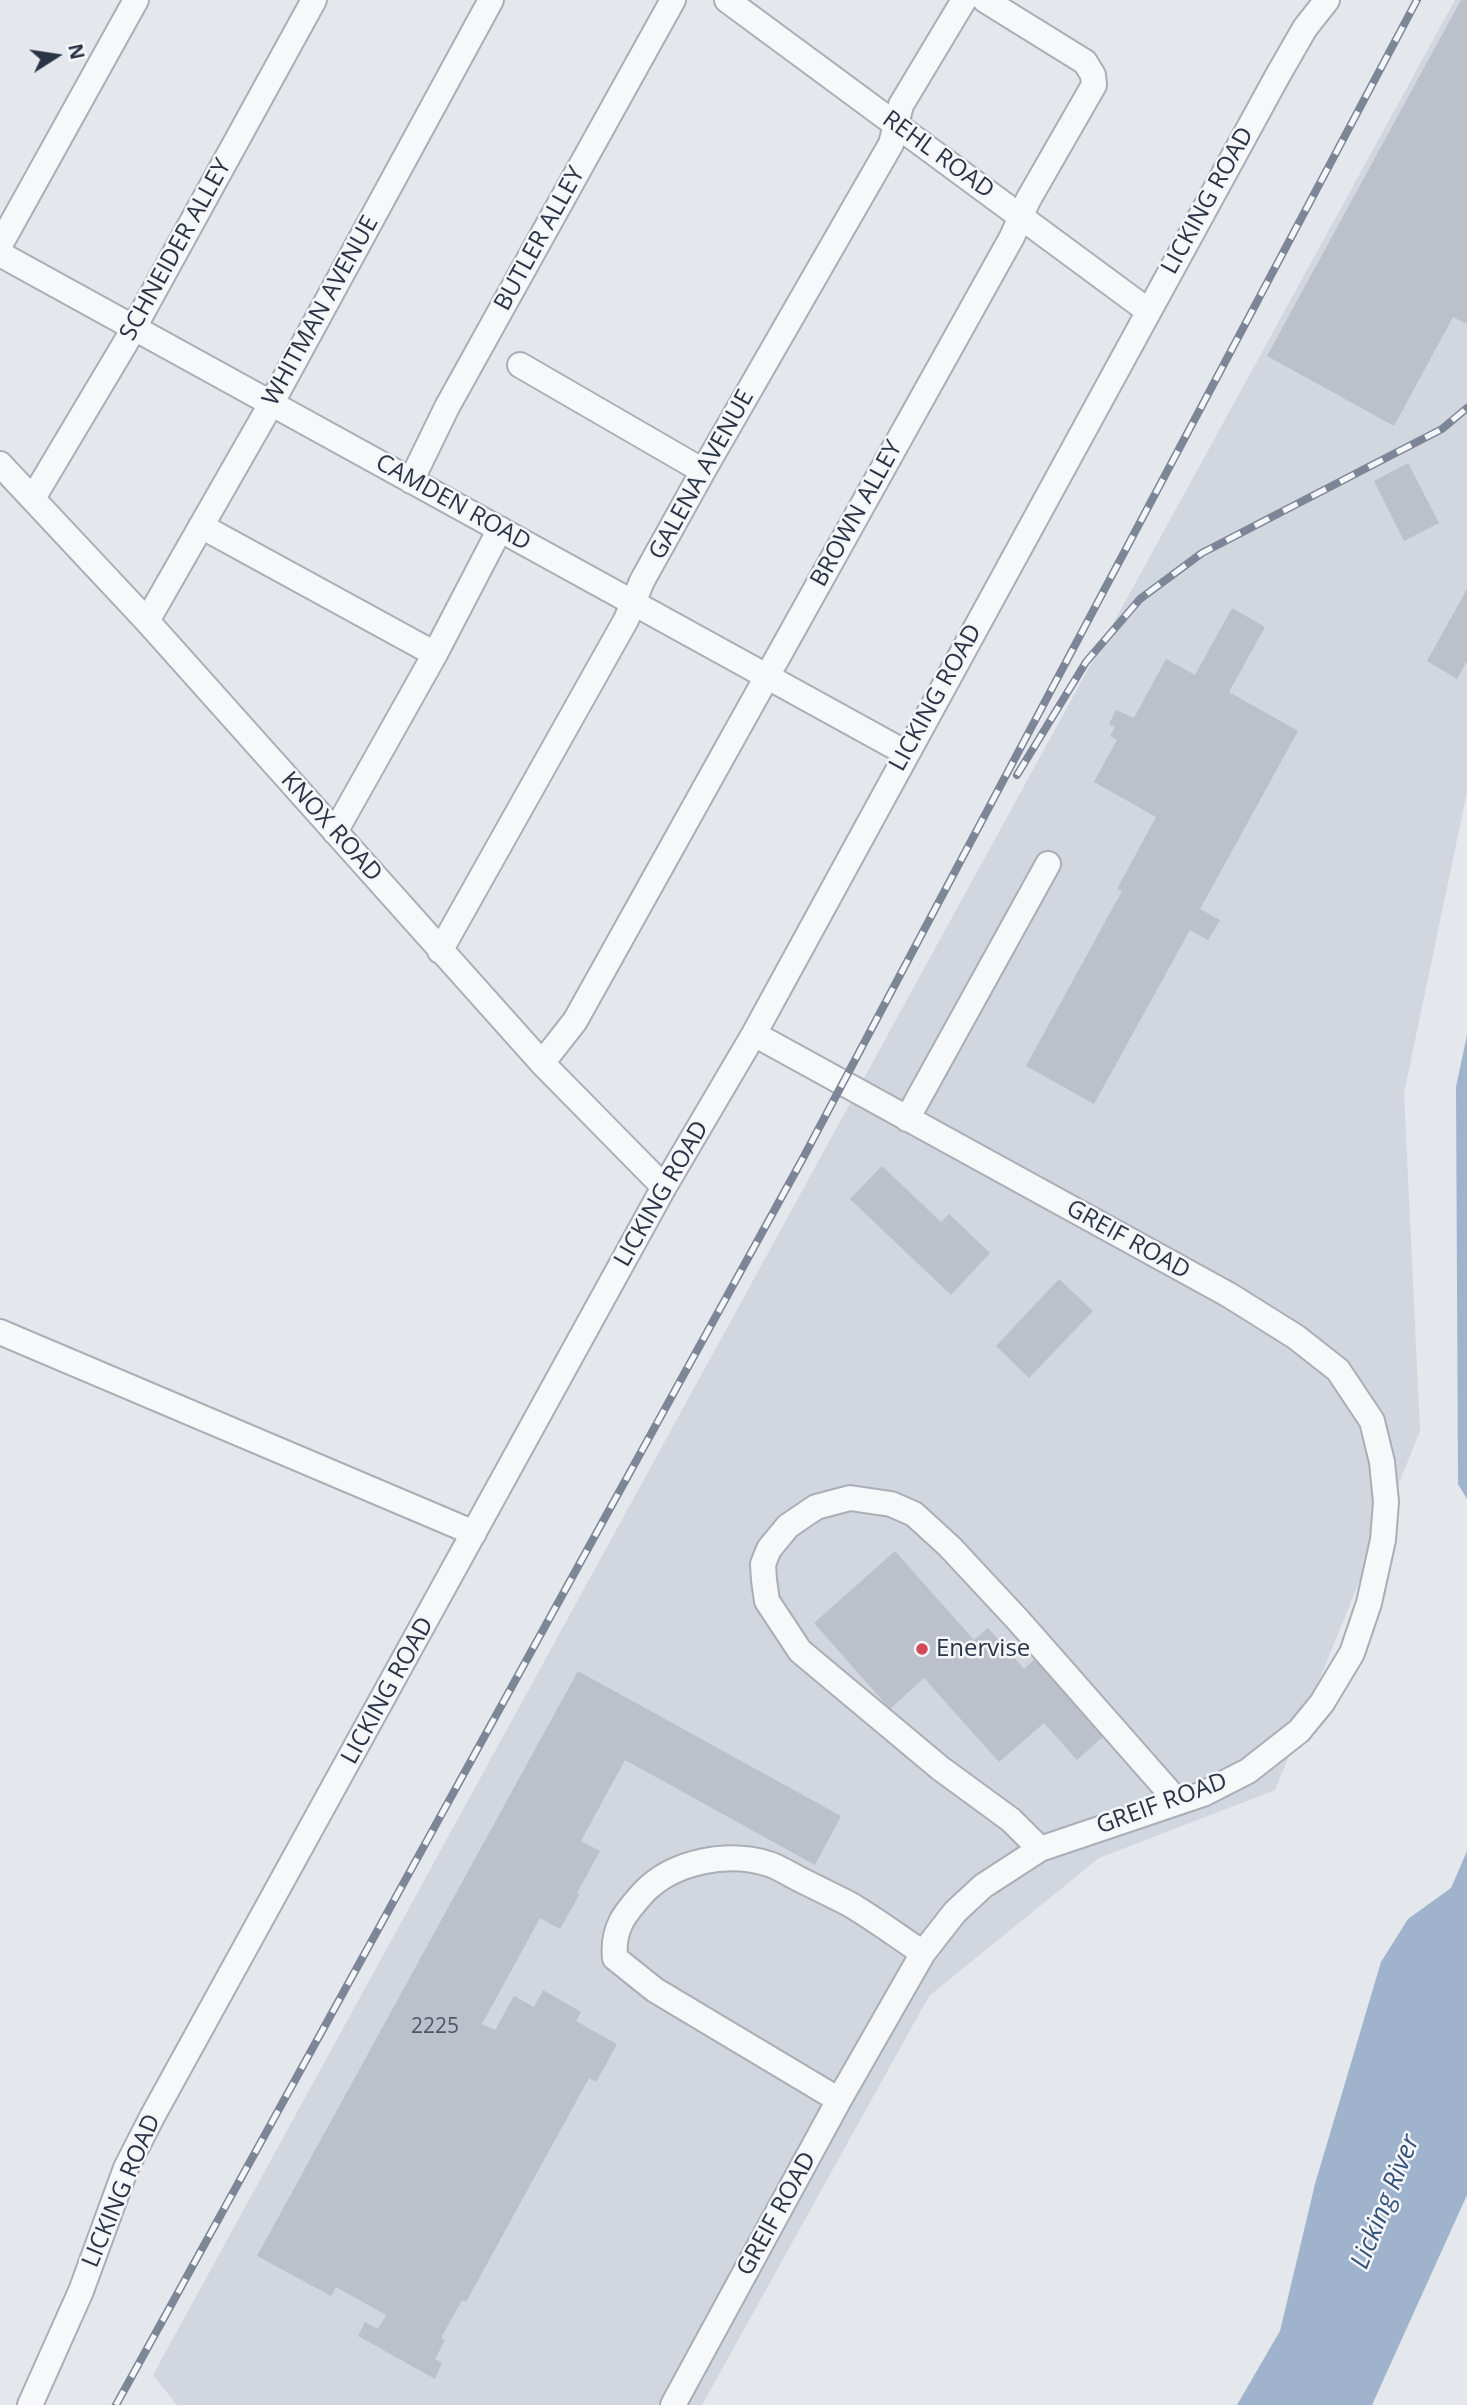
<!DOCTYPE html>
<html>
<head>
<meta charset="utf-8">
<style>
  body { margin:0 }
  #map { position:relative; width:1467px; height:2405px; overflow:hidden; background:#e4e7ec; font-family:"Open Sans",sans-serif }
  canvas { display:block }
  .north { position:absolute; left:21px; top:21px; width:70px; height:70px; -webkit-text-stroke:5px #f4f6f9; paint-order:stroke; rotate:78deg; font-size:19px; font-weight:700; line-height:28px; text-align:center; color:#2b3445 }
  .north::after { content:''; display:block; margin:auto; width:24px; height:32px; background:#2b3445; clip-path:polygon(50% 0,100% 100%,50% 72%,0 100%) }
</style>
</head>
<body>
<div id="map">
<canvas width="1467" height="2405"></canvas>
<div class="north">N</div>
</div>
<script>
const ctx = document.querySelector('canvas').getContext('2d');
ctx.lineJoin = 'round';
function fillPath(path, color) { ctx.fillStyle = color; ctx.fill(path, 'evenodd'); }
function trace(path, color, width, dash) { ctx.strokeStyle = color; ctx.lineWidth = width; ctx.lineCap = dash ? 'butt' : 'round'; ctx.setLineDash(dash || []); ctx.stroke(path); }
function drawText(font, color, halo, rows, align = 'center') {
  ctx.font = font + ' "Open Sans",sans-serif'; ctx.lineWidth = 5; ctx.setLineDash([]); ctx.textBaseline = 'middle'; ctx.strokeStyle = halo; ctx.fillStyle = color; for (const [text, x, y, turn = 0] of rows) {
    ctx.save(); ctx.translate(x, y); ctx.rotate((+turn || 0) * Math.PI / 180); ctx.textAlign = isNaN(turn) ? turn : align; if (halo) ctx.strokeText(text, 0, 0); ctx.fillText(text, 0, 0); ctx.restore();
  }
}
fillPath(new Path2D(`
  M1455,0H1467V792L1404,1093L1420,1431L1275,1790L1099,1858L929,1996L702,2405H177L153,2375Z`), '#d2d6de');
fillPath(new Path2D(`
  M1467,1035V1499L1458,1484L1456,1087Z
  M1467,1851V2195L1372,2405H1237L1280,2331L1315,2184L1381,1962L1408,1919L1451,1888Z`), '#9fb4cc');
fillPath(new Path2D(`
  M1461,0H1467V324L1453,317L1394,426L1267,356Z
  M1408,463L1439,523L1404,541L1374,481Z
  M1467,589V661L1457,679L1427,661Z
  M1232,608L1265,627L1229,692L1298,731L1200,909L1220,920L1208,940L1190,930L1094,1104L1026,1066L1122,891L1117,889L1156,817L1094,782L1117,740L1110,736L1115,727L1109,724L1116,710L1134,718L1166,659L1195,675Z
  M882,1166L941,1222L949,1214L990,1253L951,1295L850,1199Z
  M1059,1279L1093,1311L1029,1378L996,1346Z
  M895,1551L974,1640L988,1628L1024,1669L1036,1658L1105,1735L1077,1760L1044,1723L999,1762L924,1678L890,1709L814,1623Z
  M578,1671L841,1816L815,1865L625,1760L581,1841L600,1851L577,1893L579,1895L560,1929L540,1918L482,2024L495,2030L514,1996L534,2007L543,1990L581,2012L576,2021L617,2044L596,2082L589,2078L466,2302L462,2300L441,2338L445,2340L435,2359L442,2363L435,2379L358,2336L365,2322L378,2329L386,2315L336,2287L331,2296L257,2256Z`), '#bbc0ca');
const minor = new Path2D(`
  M727,0L1147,310
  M0,245L136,0
  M0,254L906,753
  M520,365L703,471
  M0,464L147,621L542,1063L664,1187
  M411,481L447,407L673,0
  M33,498L126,342L314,0
  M201,526L435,654
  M147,621L271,404L491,0
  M335,832L435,654L500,529
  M440,951L626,620L642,581L703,471L891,144L901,105L964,0
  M542,1063L575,1021L1012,237L1028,200L1094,85L1093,75L1085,62L985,0
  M907,1119L1048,864
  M0,1332L474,1533
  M1040,1849L1011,1820L940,1768L800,1651L767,1601L764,1580L763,1564L769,1549L788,1526L816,1507L850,1498L891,1504L914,1514L950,1547L1018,1620L1178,1802
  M839,2100L655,1990L615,1958C612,1928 625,1913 644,1892C674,1861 728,1851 769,1864C781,1868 792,1876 803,1881C819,1889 836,1897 851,1905C876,1920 899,1937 923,1953
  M30,2405L81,2291L126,2168L152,2117L664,1187L754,1034L1278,75L1305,28L1327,0
  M673,2405L839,2100L923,1953L955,1912L983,1886L1040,1849L1203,1794L1248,1771L1299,1731L1322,1703L1352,1653L1369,1603L1383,1540L1386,1502L1382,1462L1372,1421L1338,1370L1296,1337L1229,1295L754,1034`);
trace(minor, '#a9aeb7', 28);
trace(minor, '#f7f8fa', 24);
const rail = new Path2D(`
  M1017,775L1086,662L1140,599L1202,553L1442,429L1467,408
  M116,2405L802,1160L1417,0`);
trace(rail, '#7d8696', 8);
trace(rail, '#f4f6f9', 5, [16]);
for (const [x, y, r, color] of [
  [922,1649,7,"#d1495b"]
]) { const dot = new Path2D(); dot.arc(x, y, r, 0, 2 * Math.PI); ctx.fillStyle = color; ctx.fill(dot); trace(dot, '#f4f6f9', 2.5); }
drawText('21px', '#4f5766', null, [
  ["2225",435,2027]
]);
drawText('24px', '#2b3445', '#f4f6f9', [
  ["REHL ROAD",938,155,36],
  ["LICKING ROAD",1208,201,-61],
  ["BUTLER ALLEY",540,239,-61],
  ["SCHNEIDER ALLEY",176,250,-61],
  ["WHITMAN AVENUE",321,311,-61],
  ["GALENA AVENUE",702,475,-61],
  ["CAMDEN ROAD",453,503,29],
  ["BROWN ALLEY",857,514,-61],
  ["LICKING ROAD",936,698,-61],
  ["KNOX ROAD",331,827,48],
  ["LICKING ROAD",662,1194,-60],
  ["GREIF ROAD",1128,1240,29],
  ["LICKING ROAD",388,1691,-61],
  ["GREIF ROAD",1162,1804,-20],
  ["LICKING ROAD",122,2191,-67],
  ["GREIF ROAD",777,2214,-61]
]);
drawText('24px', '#2b3445', '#f4f6f9', [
  ["Enervise",936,1649]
], 'left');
drawText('italic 26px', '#34527a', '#f4f6f9', [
  ["Licking River",1386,2202,-68]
]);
</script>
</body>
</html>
